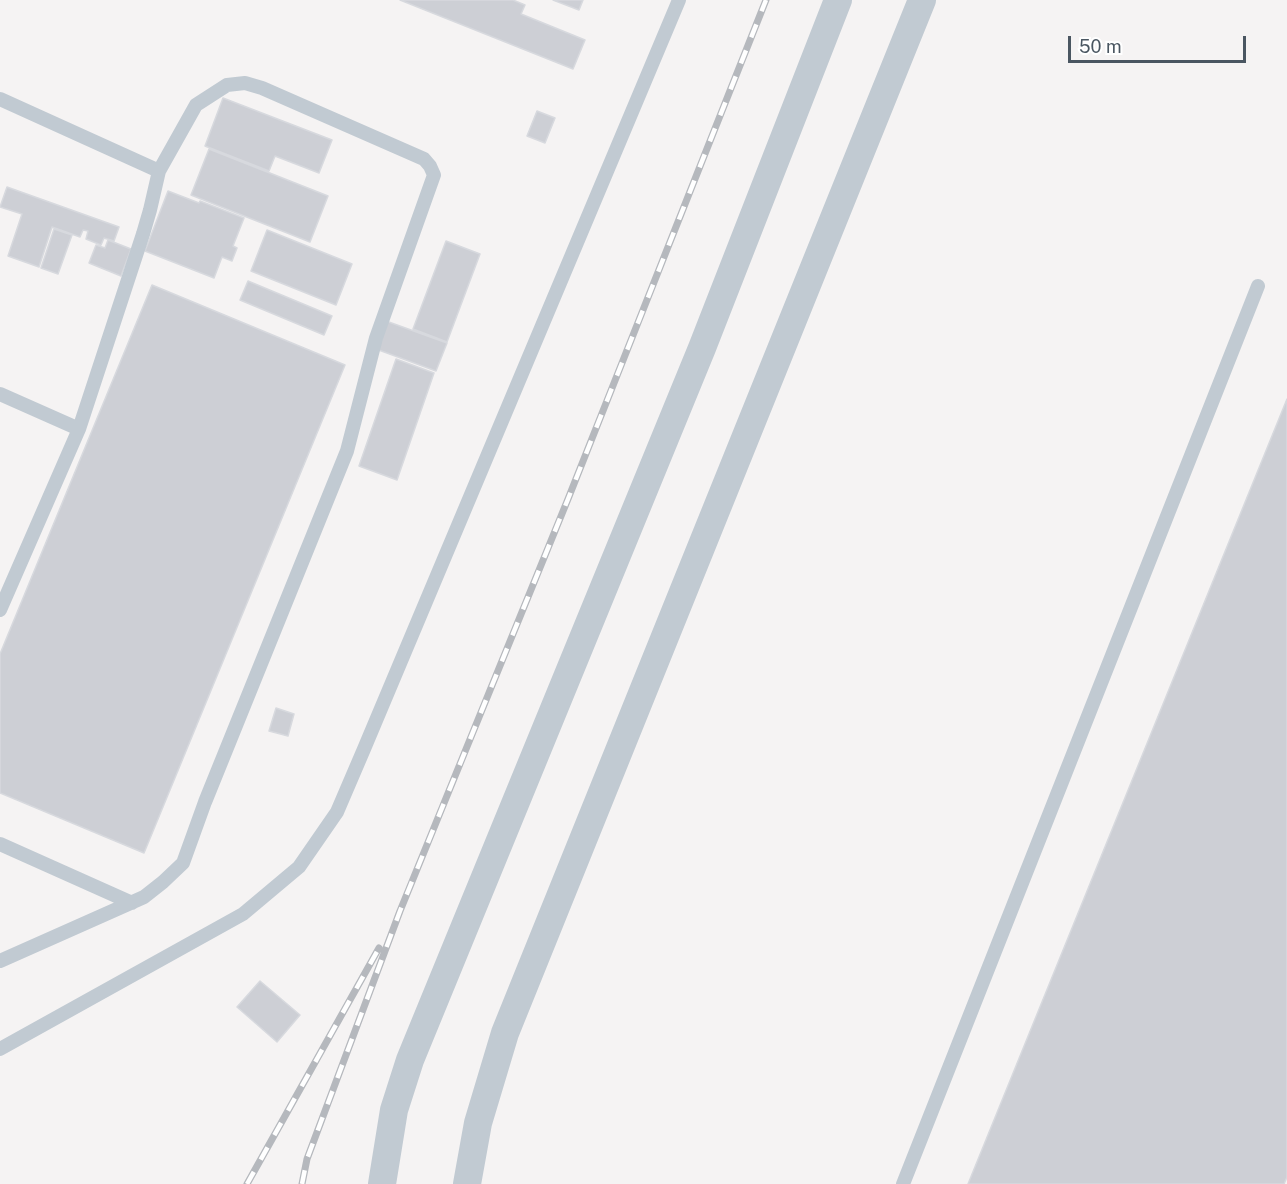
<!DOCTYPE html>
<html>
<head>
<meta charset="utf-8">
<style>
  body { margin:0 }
  #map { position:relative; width:1287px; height:1184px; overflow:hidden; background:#f5f3f3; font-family:"Public Sans",sans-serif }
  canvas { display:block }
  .scale { position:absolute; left:1068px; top:36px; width:178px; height:27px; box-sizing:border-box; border:3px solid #4a5661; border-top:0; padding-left:8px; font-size:18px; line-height:21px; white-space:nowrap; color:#4a5661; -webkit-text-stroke:4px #fff; paint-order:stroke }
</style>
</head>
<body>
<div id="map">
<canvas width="1287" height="1184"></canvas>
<div class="scale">50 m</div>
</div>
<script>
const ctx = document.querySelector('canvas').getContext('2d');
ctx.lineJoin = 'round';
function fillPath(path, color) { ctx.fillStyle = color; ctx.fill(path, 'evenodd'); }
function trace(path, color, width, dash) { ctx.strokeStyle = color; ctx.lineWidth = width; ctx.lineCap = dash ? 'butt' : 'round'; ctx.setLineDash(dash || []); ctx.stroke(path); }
const building = new Path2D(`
  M400,0H513L525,5L521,14L585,40L573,69Z
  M553,0H583L579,10Z
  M223,98L332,140L319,173L275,156L269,171L205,146Z
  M537,111L555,118L545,143L527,136Z
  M209,149L328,196L310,242L191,195Z
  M7,187L119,227L114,241L104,238L101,245L86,239L88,231L83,230L80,237L52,227L39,267L8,256L22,214L0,207Z
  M168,191L199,203L200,201L244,218L233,246L237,248L232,261L222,257L214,278L145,251Z
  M54,229L72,235L58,274L41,268Z
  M267,230L352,264L336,305L251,271Z
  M108,240L131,249L121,276L89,263L96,245L105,248Z
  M446,241L480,254L447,342L413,329Z
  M248,281L332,316L324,335L240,300Z
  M152,285L345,365L144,853L0,793V654Z
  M386,321L447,343L436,371L376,349Z
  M396,359L434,373L397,480L359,466Z
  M1287,399V1177L1284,1184H968Z
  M276,708L294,714L288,736L269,731Z
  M260,981L300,1015L277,1042L237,1007Z`);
fillPath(building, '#cdcfd5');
trace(building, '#d7d9de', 1.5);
trace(new Path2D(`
  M0,99L159,171L196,105L227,85L245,83L262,88L424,159L430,166L434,175L376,338L347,451L205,802L183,863L163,882L144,897L0,961
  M0,394L79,429
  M0,610L79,429L143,234L150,210L159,171
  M0,844L132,903
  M0,1049L243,914L299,867L337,812L364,749L679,0
  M903,1184L1258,286`), '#c1cad2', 14);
trace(new Path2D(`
  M382,1184L394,1110L410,1060L702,348L838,0
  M467,1184L478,1123L505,1033L922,0`), '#c1cad2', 28);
const rail = new Path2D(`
  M247,1184L379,948
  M302,1184L307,1159L400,911L568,499L766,0`);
trace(rail, '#b5b8bd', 7);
trace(rail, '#fff', 4.5, [14]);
</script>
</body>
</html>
